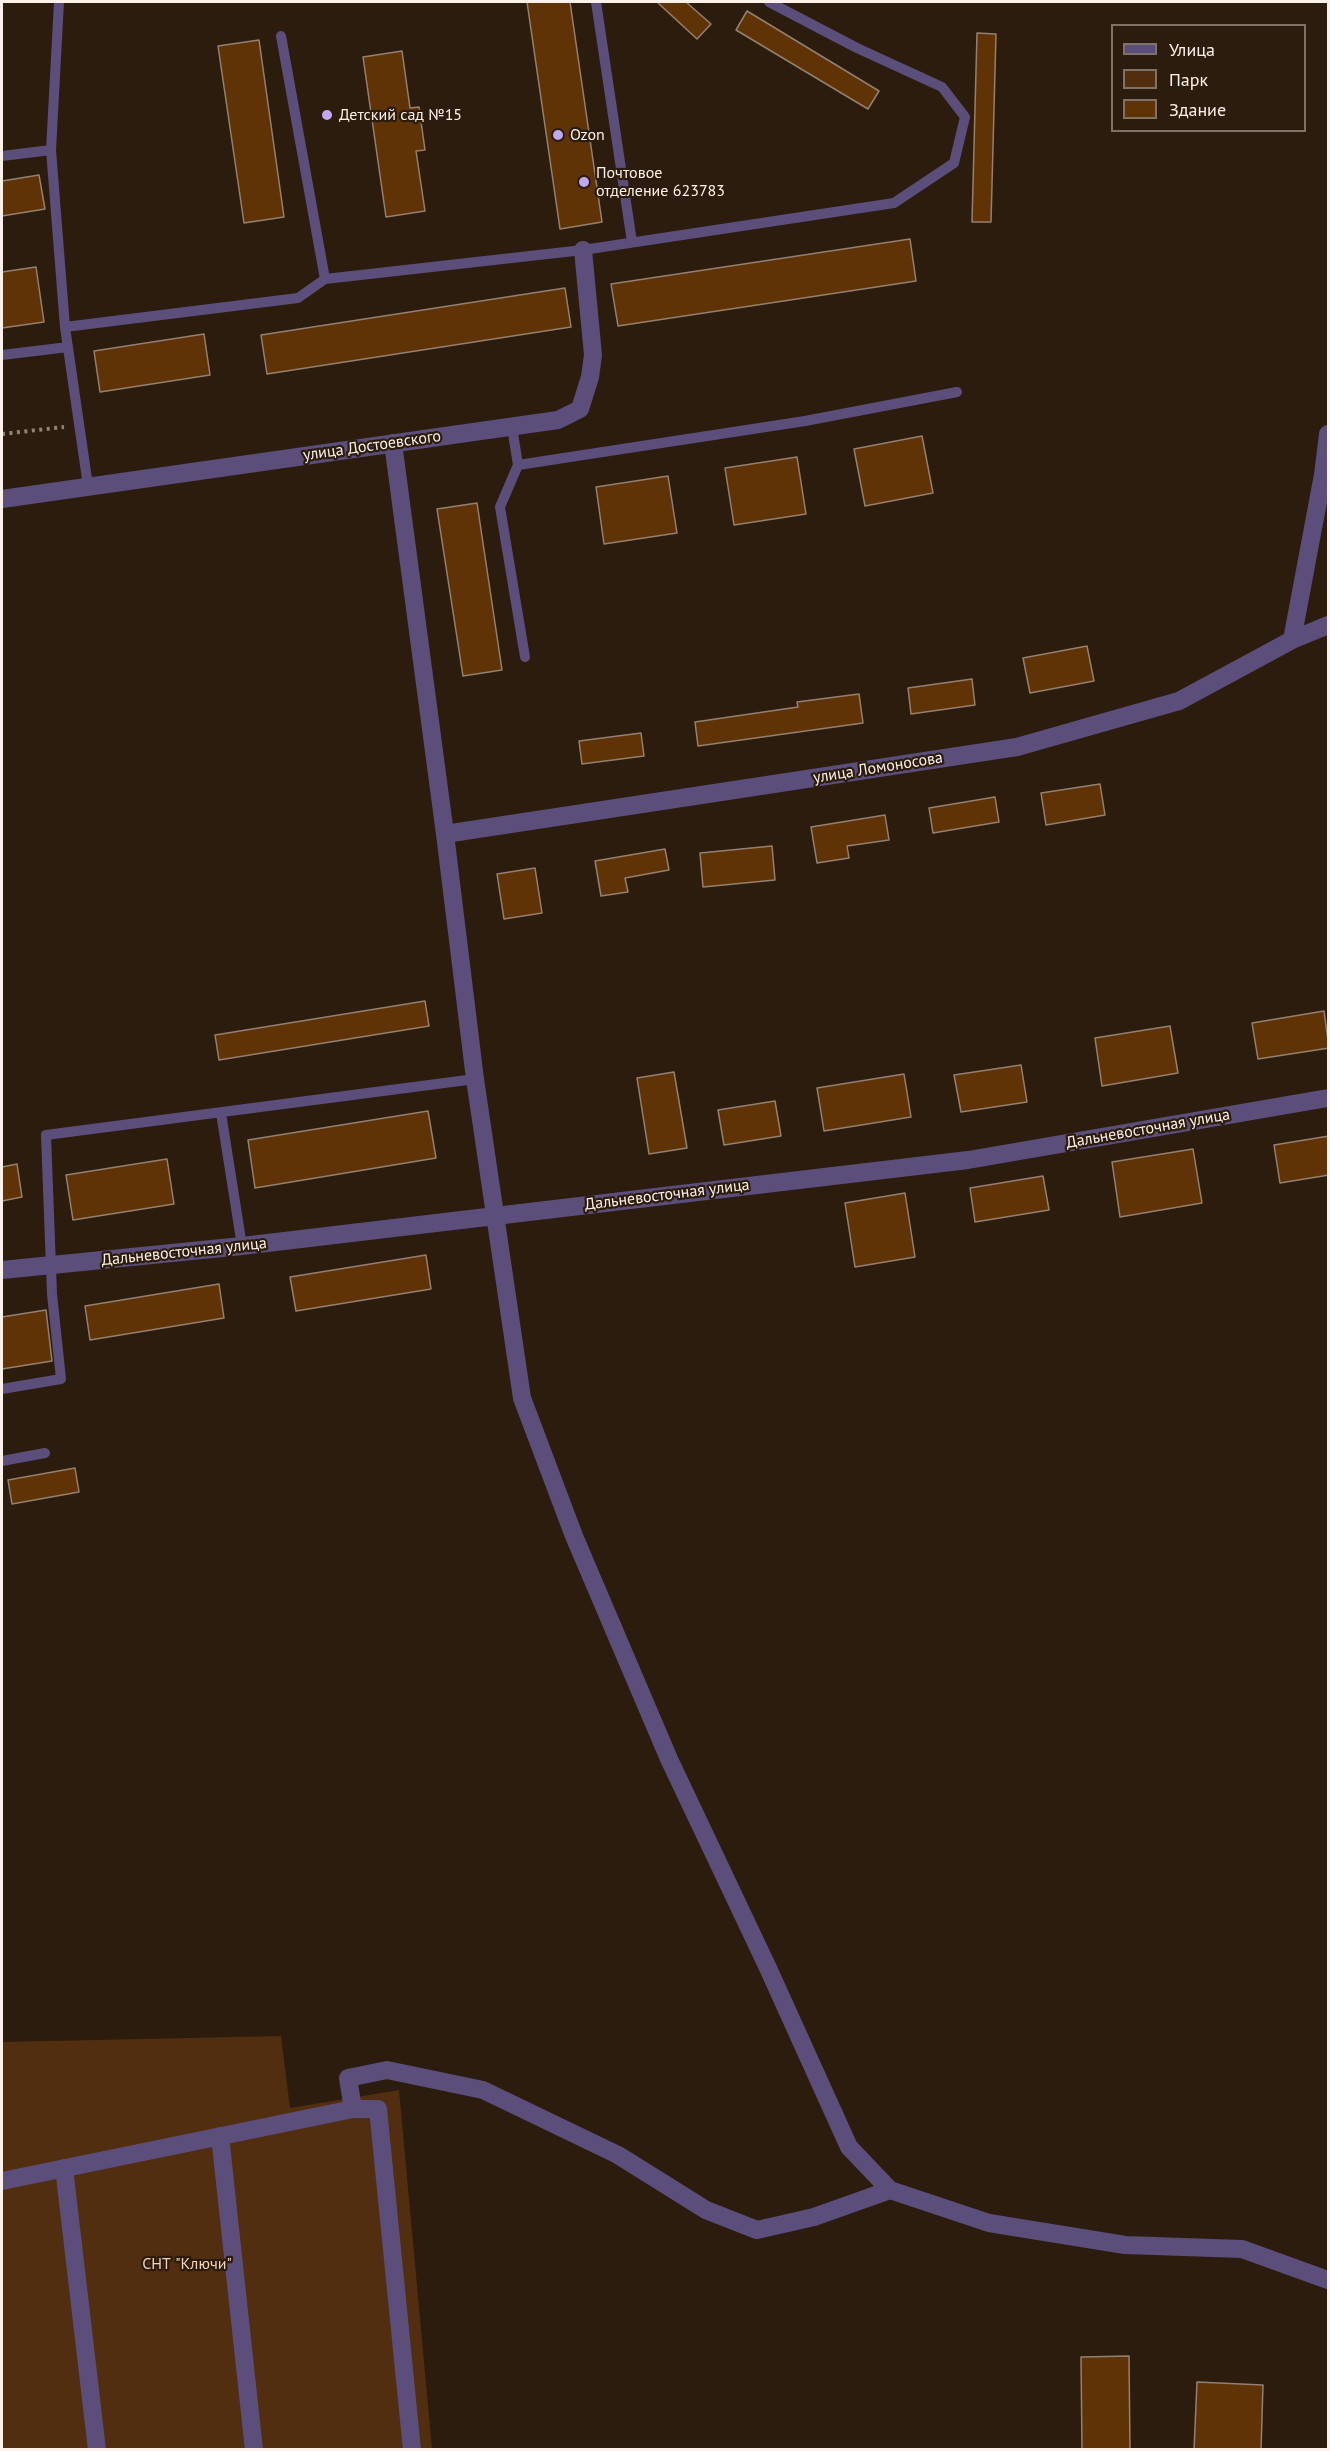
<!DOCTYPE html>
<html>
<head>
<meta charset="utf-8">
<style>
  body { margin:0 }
  #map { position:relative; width:1330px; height:2451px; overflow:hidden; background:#2c1c0e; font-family:"PT Sans",sans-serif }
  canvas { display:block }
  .frame { position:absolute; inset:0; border:3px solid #fdf1e9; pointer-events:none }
  .legend { position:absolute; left:1111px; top:24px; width:195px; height:108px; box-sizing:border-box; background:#2c1c0e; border:2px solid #807166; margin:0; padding:8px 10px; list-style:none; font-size:18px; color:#fdf1e9 }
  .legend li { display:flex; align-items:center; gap:12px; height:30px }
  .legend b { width:30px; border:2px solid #807166 }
</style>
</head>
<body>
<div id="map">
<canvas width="1330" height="2451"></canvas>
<div class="frame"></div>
<ul class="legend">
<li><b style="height:8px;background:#5c4e7b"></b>Улица</li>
<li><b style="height:16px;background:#502e0f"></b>Парк</li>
<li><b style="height:16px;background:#5f3306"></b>Здание</li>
</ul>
</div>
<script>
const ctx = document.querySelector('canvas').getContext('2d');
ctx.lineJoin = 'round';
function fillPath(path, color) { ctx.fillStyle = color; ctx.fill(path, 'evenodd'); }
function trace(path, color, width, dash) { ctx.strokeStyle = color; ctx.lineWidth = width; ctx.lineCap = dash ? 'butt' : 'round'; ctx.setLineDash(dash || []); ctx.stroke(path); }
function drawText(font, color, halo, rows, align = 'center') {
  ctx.font = font + ' "PT Sans",sans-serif'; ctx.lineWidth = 4.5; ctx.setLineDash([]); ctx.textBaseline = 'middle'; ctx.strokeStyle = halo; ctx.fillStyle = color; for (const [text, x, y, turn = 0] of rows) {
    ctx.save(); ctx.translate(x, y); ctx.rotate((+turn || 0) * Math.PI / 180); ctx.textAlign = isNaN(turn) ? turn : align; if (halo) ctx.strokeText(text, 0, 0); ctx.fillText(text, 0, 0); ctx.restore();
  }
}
fillPath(new Path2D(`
  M281,2036L290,2108L399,2090L432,2449H2V2042Z`), '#502e0f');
const building = new Path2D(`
  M527,2H570L602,222L560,229Z
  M657,2H686L711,24L697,39Z
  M747,11L879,91L868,109L736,30Z
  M977,33L996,34L991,222H972Z
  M259,40L284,217L244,223L218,46Z
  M402,51L410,108L419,107L425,150L416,151L425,211L386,217L363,57Z
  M39,175L45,209L2,216V181Z
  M910,239L916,281L618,326L611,284Z
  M36,267L44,322L2,328V272Z
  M565,288L571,327L267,374L261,335Z
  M204,334L210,375L100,392L94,351Z
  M922,436L933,493L865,506L854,449Z
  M797,457L806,514L734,525L725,468Z
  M668,476L677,533L604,544L596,487Z
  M477,503L502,670L463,676L437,509Z
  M1087,646L1094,681L1030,693L1023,658Z
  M972,679L975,705L911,714L908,688Z
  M859,694L863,723L698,746L695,722L798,707L797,702Z
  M641,733L644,756L582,764L579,741Z
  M1100,784L1105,815L1046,825L1041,793Z
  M995,797L999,822L933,833L929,808Z
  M885,815L889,840L847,846L849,858L817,863L811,827Z
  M772,846L775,880L703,887L700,853Z
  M665,849L669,870L625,878L628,892L601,896L595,861Z
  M535,868L542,913L504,919L497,874Z
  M425,1001L429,1026L219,1060L215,1035Z
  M1324,1011L1329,1048L1258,1059L1252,1023Z
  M1170,1026L1178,1073L1102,1086L1095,1038Z
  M1021,1065L1027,1102L961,1112L954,1075Z
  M674,1072L687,1148L649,1154L637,1078Z
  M904,1074L911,1117L824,1131L817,1088Z
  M775,1101L781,1136L724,1145L718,1110Z
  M428,1111L436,1158L255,1188L248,1140Z
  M1329,1136V1175L1280,1183L1274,1145Z
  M1193,1149L1202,1203L1120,1217L1112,1162Z
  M167,1159L174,1204L73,1220L66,1175Z
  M17,1164L22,1197L2,1201V1167Z
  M1043,1176L1049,1210L975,1222L970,1188Z
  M905,1193L915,1257L855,1267L845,1203Z
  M426,1255L431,1289L296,1311L290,1277Z
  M219,1284L224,1318L90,1340L85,1306Z
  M46,1310L52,1361L2,1369V1317Z
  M75,1468L79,1492L12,1504L8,1480Z
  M1129,2356L1130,2450H1082L1081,2357Z
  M1197,2382L1263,2385L1261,2450H1194Z`);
fillPath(building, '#5f3306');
trace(building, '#948070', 1.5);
trace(new Path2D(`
  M2,434L64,427`), '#928378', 4, [3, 4.5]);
trace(new Path2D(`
  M596,2L632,242
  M281,36L325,279
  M51,150L59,2
  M2,156L51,150L65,327L88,486
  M65,327L298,298L325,279L583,250L894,203L954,163L965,117L942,87L857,48L769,2
  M2,355L68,347
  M512,427L518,465L805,421L957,392
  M518,465L500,507L525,657
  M221,1113L242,1246
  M2,1389L61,1379L52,1294L46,1135L475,1079
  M2,1461L45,1453`), '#5c4e7b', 10);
trace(new Path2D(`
  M393,443L445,834L475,1079L522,1398L574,1536L669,1759L768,1968L849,2147L890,2190L989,2223L1125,2245L1242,2249L1328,2280
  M2,499L558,420L580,409L590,377L593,355L583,250
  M1292,640L1323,475L1328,434
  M445,834L1017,747L1179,701L1292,640L1328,625
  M2,1270L242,1246L968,1160L1328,1098
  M353,2109L348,2078L387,2070L483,2090L618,2155L706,2210L757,2230L814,2217L890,2190
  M220,2136L254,2450
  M64,2168L97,2450
  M2,2181L353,2109H378L412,2450`), '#5c4e7b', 18);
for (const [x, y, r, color] of [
  [327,115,6,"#bfa9f4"],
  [558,135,6,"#bfa9f4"],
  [584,182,6,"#bfa9f4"]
]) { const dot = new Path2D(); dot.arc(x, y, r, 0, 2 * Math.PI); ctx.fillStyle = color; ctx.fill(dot); trace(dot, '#2c1c0e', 2); }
drawText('16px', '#fdf1e9', '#2c1c0e', [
  ["Детский сад №15",339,115],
  ["Ozon",570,135],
  ["Почтовое",596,173],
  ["отделение 623783",596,191]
], 'left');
drawText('16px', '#fdf1e9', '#2c1c0e', [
  ["улица Достоевского",372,446,-8],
  ["улица Ломоносова",878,768,-9],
  ["Дальневосточная улица",1148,1129,-10],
  ["Дальневосточная улица",667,1195,-7],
  ["Дальневосточная улица",184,1252,-6]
]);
drawText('16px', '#f6d3b8', '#2c1c0e', [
  ["СНТ \"Ключи\"",187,2264]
]);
</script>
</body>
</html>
